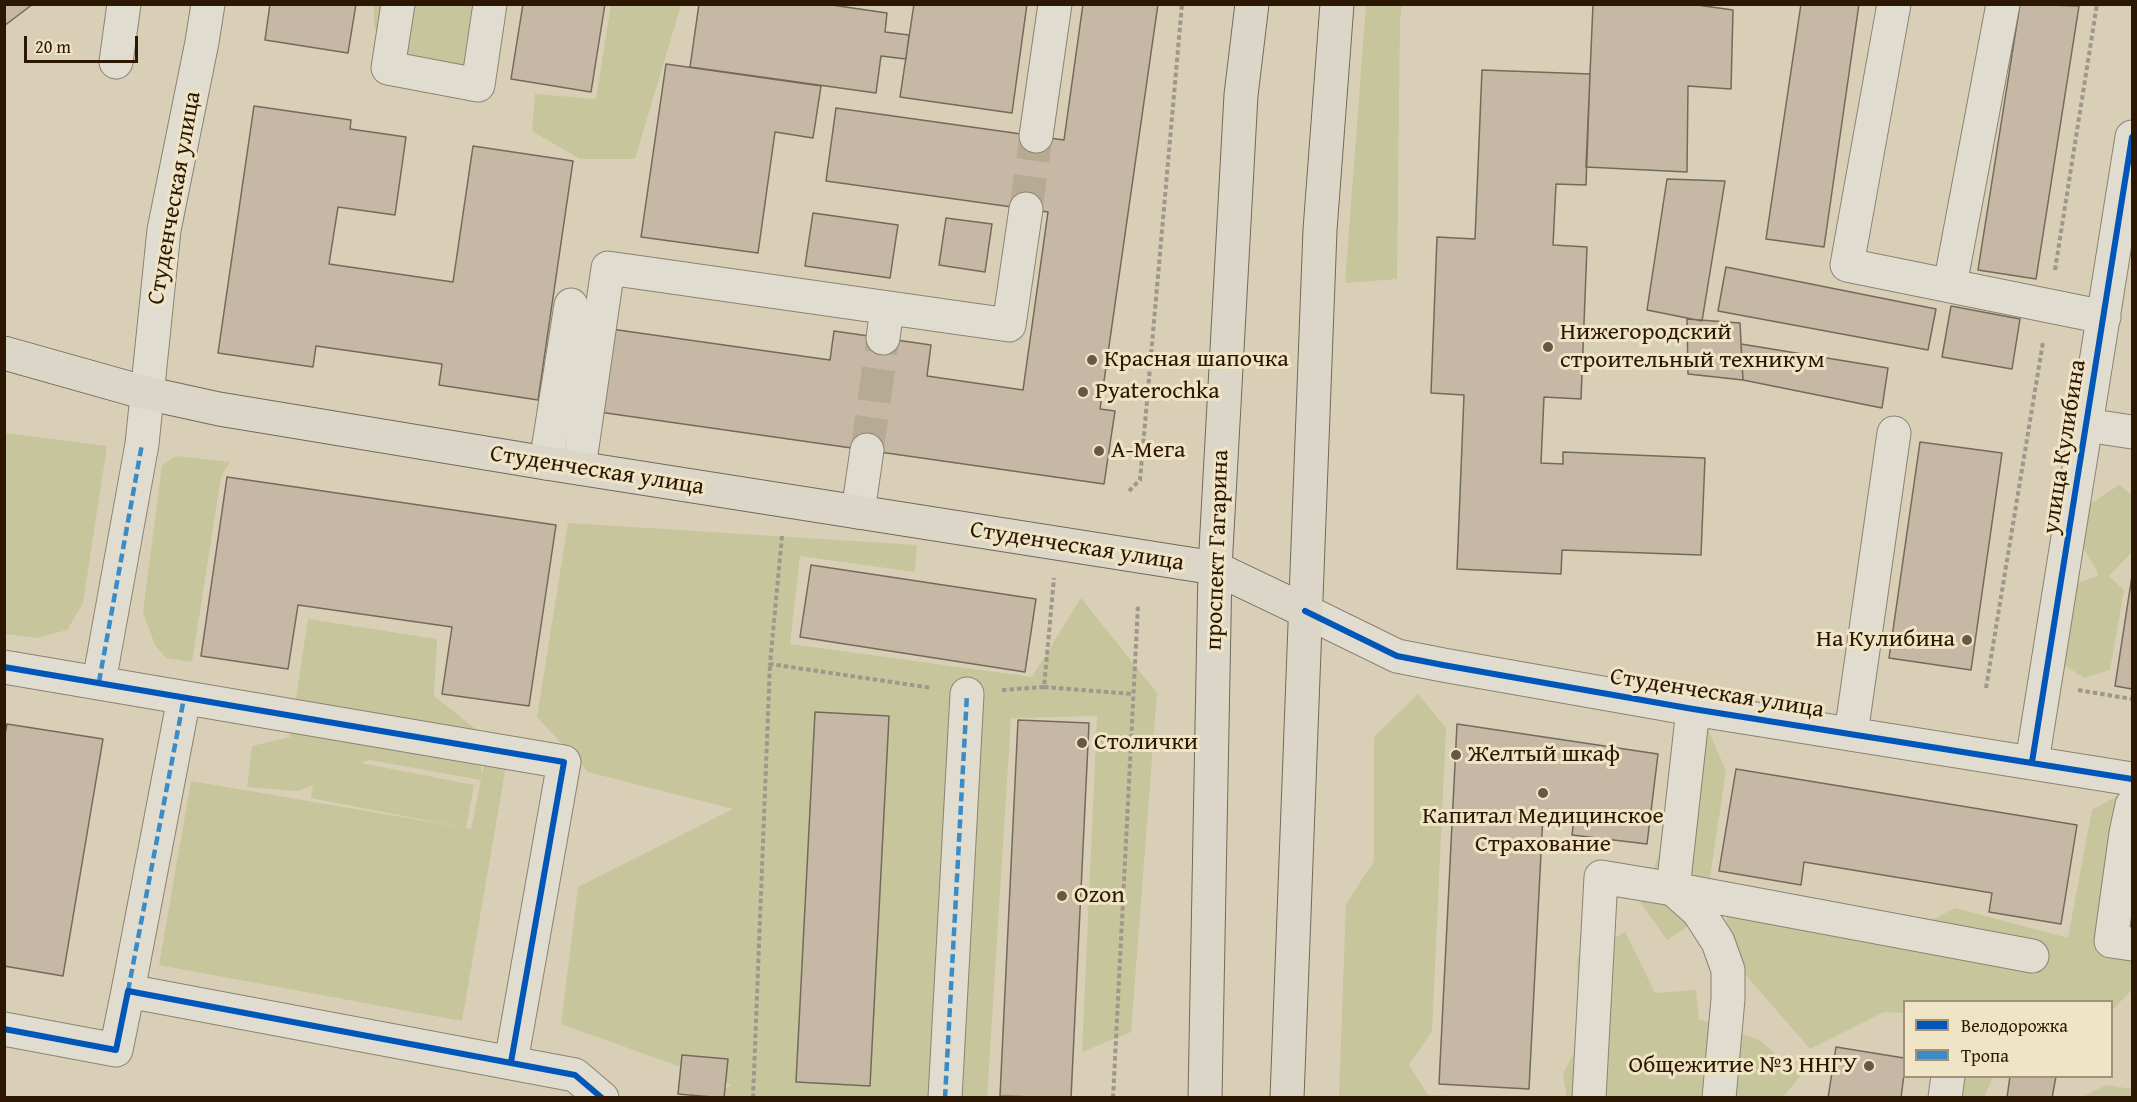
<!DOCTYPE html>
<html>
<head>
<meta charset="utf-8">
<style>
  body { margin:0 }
  #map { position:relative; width:2137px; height:1102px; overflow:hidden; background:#d9cfb6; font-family:"Gentium Book Plus",serif }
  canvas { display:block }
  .frame { position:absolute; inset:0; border:6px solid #2b1702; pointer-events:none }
  .legend { position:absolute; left:1903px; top:1000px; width:210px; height:78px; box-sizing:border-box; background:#f0e4c6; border:2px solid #a19278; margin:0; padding:8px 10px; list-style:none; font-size:18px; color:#2b1702 }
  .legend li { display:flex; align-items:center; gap:12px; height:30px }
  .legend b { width:30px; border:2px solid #a19278 }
  .scale { position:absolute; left:24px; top:36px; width:114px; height:27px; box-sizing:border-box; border:3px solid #2b1702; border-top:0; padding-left:8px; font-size:18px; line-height:21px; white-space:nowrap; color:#2b1702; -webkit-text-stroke:4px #f0e4c6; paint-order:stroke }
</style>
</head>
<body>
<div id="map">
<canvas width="2137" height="1102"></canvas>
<div class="frame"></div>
<ul class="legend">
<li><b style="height:8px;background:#0057b8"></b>Велодорожка</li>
<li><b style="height:8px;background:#3b8cc4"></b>Тропа</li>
</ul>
<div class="scale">20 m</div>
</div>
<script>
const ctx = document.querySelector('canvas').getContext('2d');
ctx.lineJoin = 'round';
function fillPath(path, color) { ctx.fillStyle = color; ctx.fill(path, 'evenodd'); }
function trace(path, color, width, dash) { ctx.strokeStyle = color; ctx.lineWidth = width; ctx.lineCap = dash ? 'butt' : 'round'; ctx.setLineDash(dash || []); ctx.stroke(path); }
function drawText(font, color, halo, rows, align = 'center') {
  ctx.font = font + ' "Gentium Book Plus",serif'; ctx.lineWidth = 6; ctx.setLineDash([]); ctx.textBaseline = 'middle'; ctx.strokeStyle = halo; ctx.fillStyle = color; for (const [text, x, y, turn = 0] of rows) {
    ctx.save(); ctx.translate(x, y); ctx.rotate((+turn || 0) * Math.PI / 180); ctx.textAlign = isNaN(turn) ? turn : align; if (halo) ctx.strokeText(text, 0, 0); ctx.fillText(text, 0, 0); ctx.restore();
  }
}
fillPath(new Path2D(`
  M374,5H486L489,19L458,74L408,79L374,27Z
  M611,5H681L635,159H580L532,131L535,94L596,99Z
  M1366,5H1402L1400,20L1397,279L1345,283Z
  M5,433L107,446L83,603L67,630L37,638L5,634Z
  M176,456L230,462L221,477L192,662L166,658L155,645L143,612L162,465Z
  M2119,485L2132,495L2131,553L2109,576L2124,590L2110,670L2084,678L2060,662L2075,584L2099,575L2083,547L2090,504Z
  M568,523L917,545L915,572L800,556L790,644L1032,677L1081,598L1157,693L1131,1032L1082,1052L1097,716L1011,718L987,1098L710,1097L731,1085L561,1024L578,887L733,809L588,772L537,717Z
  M308,619L437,639L434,696L477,730L482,776L486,755L507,760L462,1021L159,965L191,781L471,829L481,780L369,760L361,763L474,785L466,828L311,798L313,785L297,791L247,787L252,746L290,737Z
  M1418,694L1446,728L1432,1031L1409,1065L1428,1095L1483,1097H1339L1346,904L1374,861V737Z
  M1706,725L1726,771L1710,877L1715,909L1667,940L1641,903Z
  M2130,789L2127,924L2132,925V990L2112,1010V1002H1904V1013L1884,1012L1810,1049L1725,951L1727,914L1893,940L1955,908L2068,938L2092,810Z
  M1625,932L1655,993L1696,990L1699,1019L1759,1040L1801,1075L1783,1097L1567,1098L1563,1074L1580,1041L1577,958Z
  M1953,1077H1993L1984,1097L1930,1098Z
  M2106,1085L2132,1089V1097H2082Z`), '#c7c59b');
const building = new Path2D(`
  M4,4H33L4,26Z
  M270,4H356L348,53L265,40Z
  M523,4H605L591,92L511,79Z
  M699,4H825L887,13L885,32L909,35L906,59L881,56L876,93L690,67Z
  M914,4H1027L1012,113L900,97Z
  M1083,4H1158L1100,409L1115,411L1104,484L599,412L611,329L830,360L834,331L931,345L927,376L1023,390L1048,212L826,181L836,108L1064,140Z
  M1593,4H1690L1733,10L1731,89L1688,86L1687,172L1586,167Z
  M1801,4H1859L1824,247L1766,239Z
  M2020,4L2079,6L2036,279L1978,270Z
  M666,64L821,86L813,138L775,132L758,253L641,237Z
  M1482,70L1590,74L1586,185L1556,184L1553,245L1587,247L1581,399L1544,397L1541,463L1563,464V452L1705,458L1701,555L1562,550L1561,574L1457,569L1464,395L1431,393L1437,237L1475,239Z
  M254,106L351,120L350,129L406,137L395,215L338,207L329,264L453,282L473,146L573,161L538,400L439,385L442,364L316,346L313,367L218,353Z
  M1667,179L1725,181L1702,321L1647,310Z
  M813,213L898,225L890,278L805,266Z
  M946,218L992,224L985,272L939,265Z
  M1726,267L1936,309L1928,350L1718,311Z
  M1951,306L2020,319L2012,369L1942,357Z
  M1687,319L1740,323L1743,380L1688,374Z
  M1741,344L1888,368L1882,408L1743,380Z
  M1920,442L2002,453L1971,670L1889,658Z
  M227,477L556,525L529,706L442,694L452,627L298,605L288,669L201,656Z
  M811,565L1036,599L1025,672L800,637Z
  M2132,576V689L2115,686Z
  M815,712L889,716L870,1086L796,1082Z
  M1018,720L1089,723L1071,1098L1000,1096Z
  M7,724L103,739L63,976L4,966V739Z
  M1457,724L1658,754L1647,844L1572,835L1574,818L1543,814L1529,1089L1439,1084Z
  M1736,769L2077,825L2061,924L1989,912L1992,893L1804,862L1801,885L1719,871Z
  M1836,1047L1904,1058V1074L1901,1098H1828Z
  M682,1055L728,1059L724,1098L678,1094Z
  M2010,1076H2056L2052,1098H2007Z`);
fillPath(building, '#c7b8a6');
trace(building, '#726a5a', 1.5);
trace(new Path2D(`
  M1026,209L1036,136
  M867,450L883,338`), '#b6aa92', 33, [33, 16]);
const minor = new Path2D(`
  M398,4L388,68L478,85L490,4
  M1894,4L1847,265L2104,317
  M116,62L124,4
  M1036,136L1055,4
  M1950,285L2003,4
  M883,338L887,308
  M2086,425L2132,432
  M546,463L571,305
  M579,468L608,268L1009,325L1026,209
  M858,512L867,450
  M1305,611L1397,656L1443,665L1693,709L2132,779
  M4,667L564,762L511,1062
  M99,682L142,444L164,230L202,42L208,4
  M1851,734L1894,433
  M2032,762L2132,137
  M2132,805L2126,833L2111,941L2132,944
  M1673,889L2032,956
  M1673,889L1698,911L1718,942L1728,970V999L1719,1098
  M128,991L184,698
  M4,1029L116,1050L128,991L575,1075L602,1098
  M945,1098L967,694
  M1589,1098L1601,877L1673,889L1693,709
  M1945,1098L1948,1076`);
const major = new Path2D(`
  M4,353L146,393L219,409L546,463L1215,568L1305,611
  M1205,1098L1215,568L1241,95L1252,4
  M1287,1098L1320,230L1337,4`);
trace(minor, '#8b8372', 35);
trace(major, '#726a5a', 35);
trace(new Path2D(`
  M2055,270L2097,4
  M1129,491L1140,480L1182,4
  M782,536L770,664L932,688
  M1044,687L1133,694
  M1986,688L2043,342
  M1002,690L1044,687L1054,578
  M2078,690L2132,699
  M753,1098L770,664
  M1113,1098L1138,605`), '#9e988c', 4, [4.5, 3]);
trace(minor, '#e1dcd0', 33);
trace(major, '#dcd6c8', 33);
trace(new Path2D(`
  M99,682L142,444
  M128,991L184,698
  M945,1098L967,694`), '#3b8cc4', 4.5, [9, 4.5]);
trace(new Path2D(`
  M1305,611L1397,656L1443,665L1693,709L2132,779
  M4,667L564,762L511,1062
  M2032,762L2132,137
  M4,1029L116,1050L128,991L575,1075L602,1098`), '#0057b8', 6);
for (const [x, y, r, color] of [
  [1548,347,6,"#685741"],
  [1092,360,6,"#685741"],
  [1083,392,6,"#685741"],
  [1099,451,6,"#685741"],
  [1967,640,6,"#685741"],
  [1082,743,6,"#685741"],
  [1456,755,6,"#685741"],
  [1543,793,6,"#685741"],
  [1062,896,6,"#685741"],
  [1869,1066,6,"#685741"]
]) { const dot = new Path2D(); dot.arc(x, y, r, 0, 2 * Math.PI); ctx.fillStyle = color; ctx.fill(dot); trace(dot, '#f0e4c6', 2); }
drawText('24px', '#2b1702', '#f0e4c6', [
  ["Студенческая улица",175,198,-80],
  ["улица Кулибина",2065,447,-81],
  ["Студенческая улица",597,471,9],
  ["Студенческая улица",1077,547,9],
  ["проспект Гагарина",1218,550,-88],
  ["Студенческая улица",1717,694,9]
]);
drawText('24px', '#2b1702', '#f0e4c6', [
  ["Нижегородский",1560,333],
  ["строительный техникум",1560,361],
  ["Красная шапочка",1104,360],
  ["Pyaterochka",1095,392],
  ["А-Мега",1111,451],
  ["На Кулибина",1955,640,"right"],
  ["Столички",1094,743],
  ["Желтый шкаф",1468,755],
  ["Капитал Медицинское",1543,817,"center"],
  ["Страхование",1543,845,"center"],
  ["Ozon",1074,896],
  ["Общежитие №3 ННГУ",1857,1066,"right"]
], 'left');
</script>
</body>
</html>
